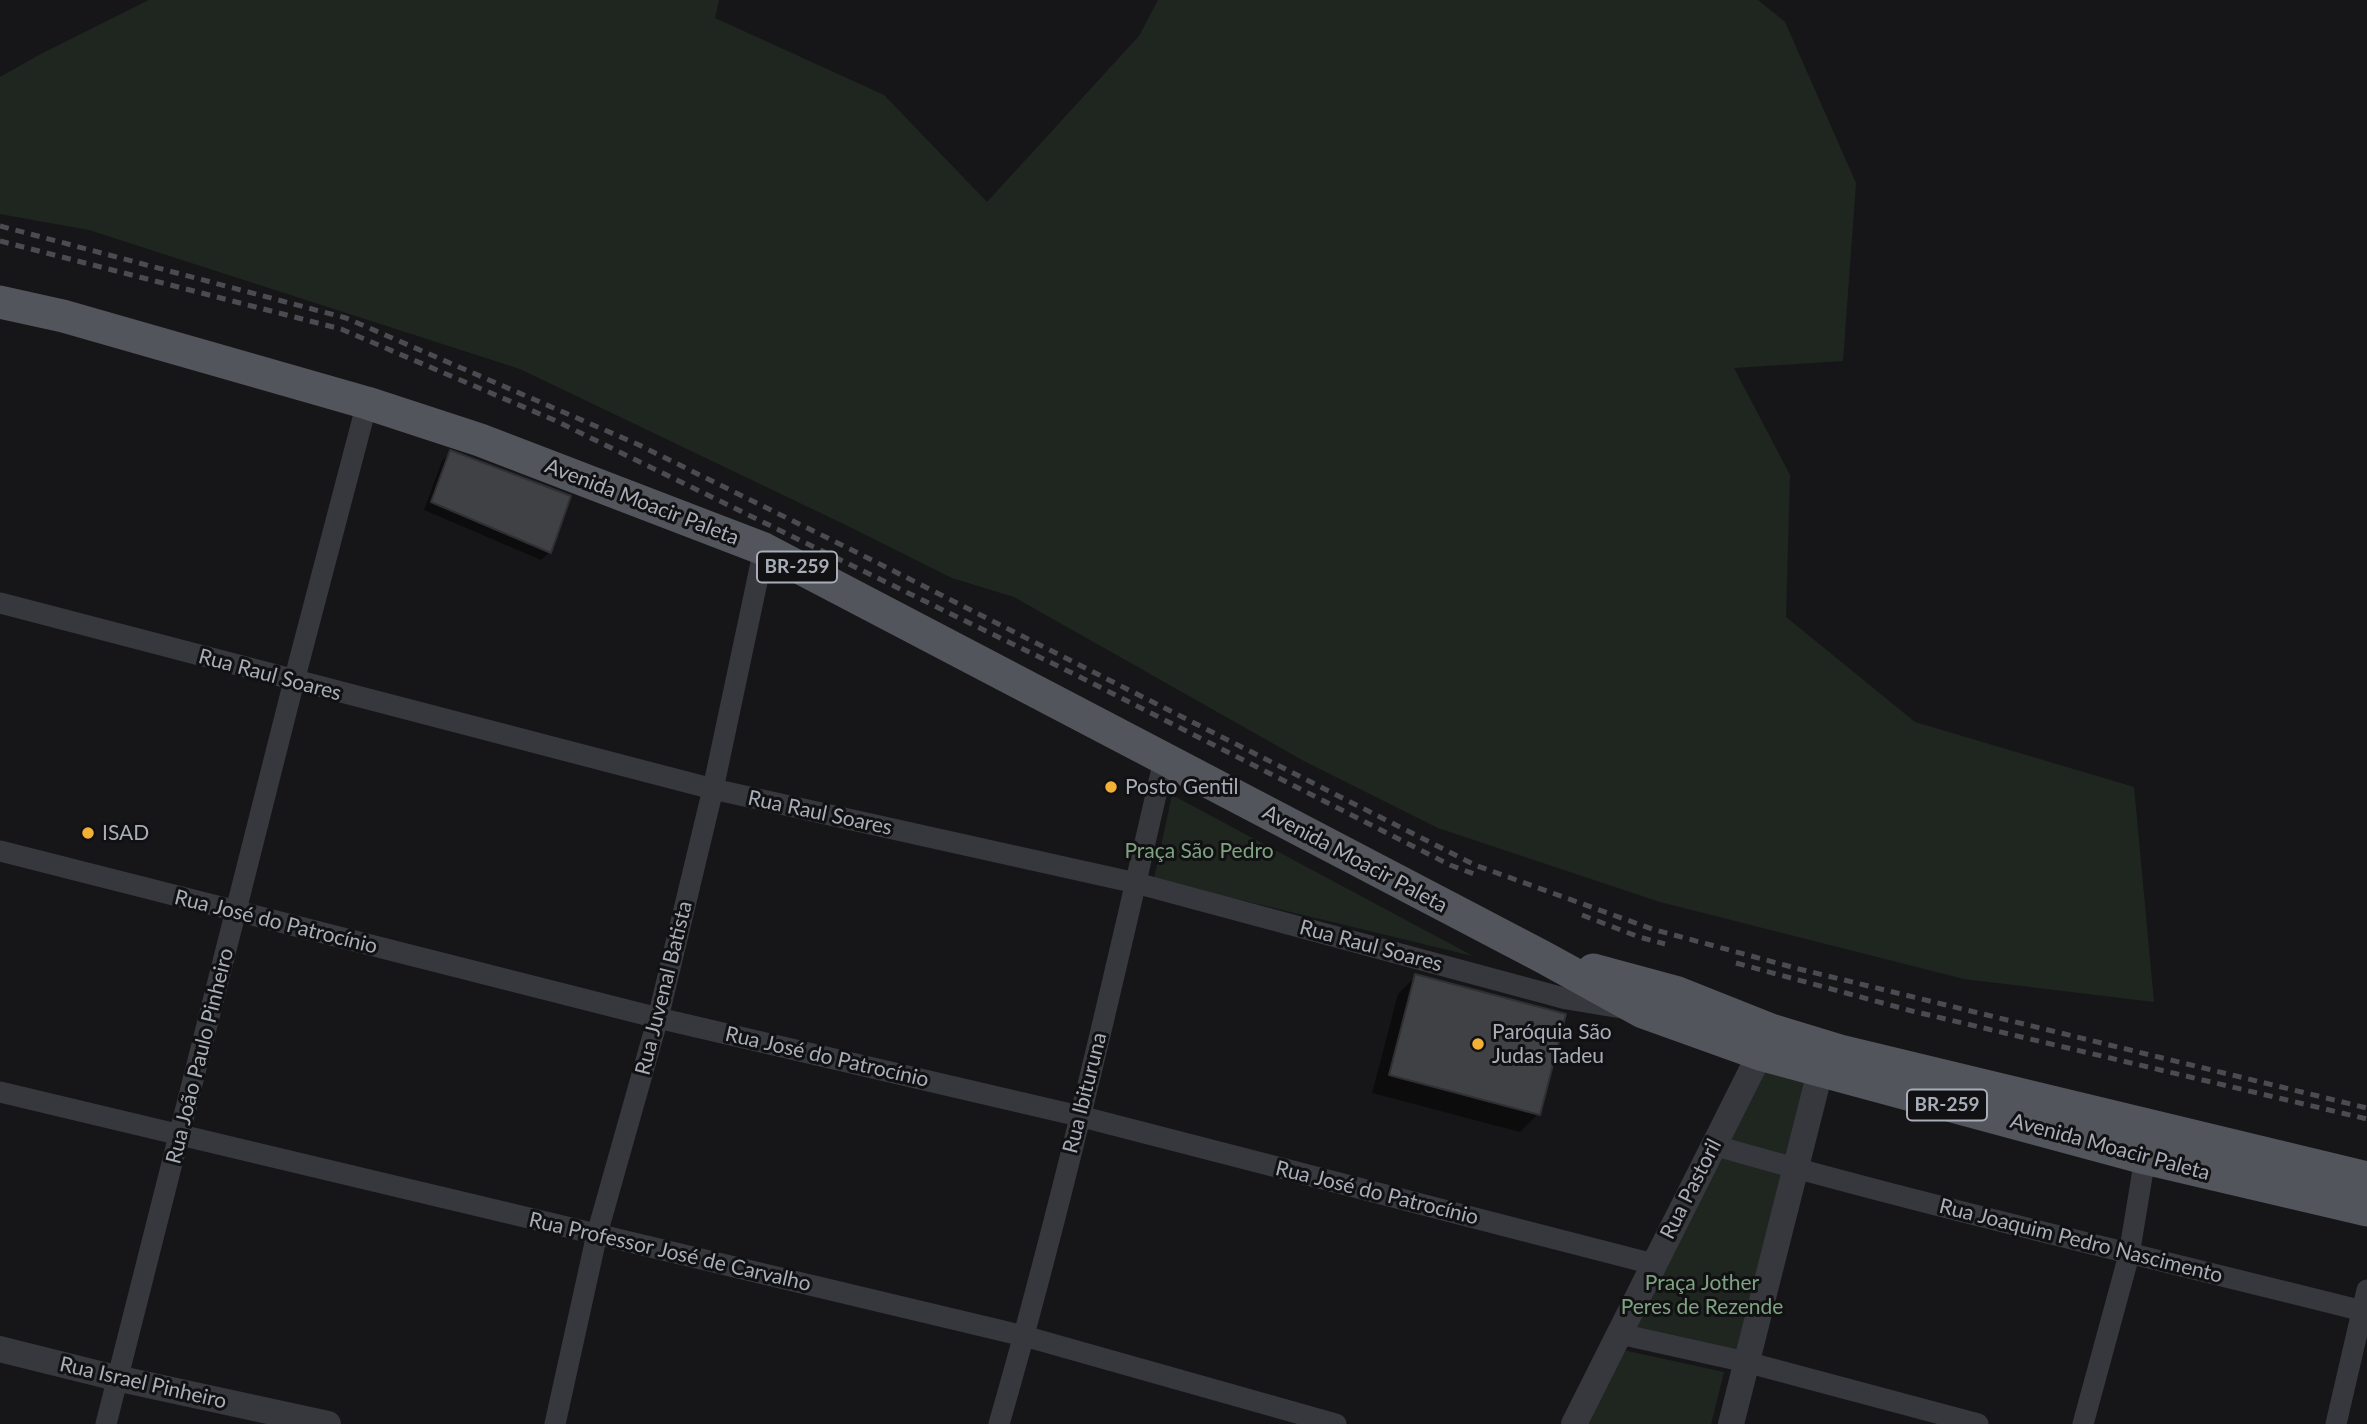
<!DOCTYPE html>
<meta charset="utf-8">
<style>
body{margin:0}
canvas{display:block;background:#161618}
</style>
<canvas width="2367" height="1424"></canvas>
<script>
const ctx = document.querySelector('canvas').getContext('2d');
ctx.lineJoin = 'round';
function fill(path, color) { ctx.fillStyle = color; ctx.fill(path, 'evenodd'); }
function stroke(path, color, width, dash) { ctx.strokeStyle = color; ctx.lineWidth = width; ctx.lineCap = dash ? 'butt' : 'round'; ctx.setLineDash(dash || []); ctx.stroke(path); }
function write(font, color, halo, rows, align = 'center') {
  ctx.font = font + ' Lato,sans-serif'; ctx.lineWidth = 6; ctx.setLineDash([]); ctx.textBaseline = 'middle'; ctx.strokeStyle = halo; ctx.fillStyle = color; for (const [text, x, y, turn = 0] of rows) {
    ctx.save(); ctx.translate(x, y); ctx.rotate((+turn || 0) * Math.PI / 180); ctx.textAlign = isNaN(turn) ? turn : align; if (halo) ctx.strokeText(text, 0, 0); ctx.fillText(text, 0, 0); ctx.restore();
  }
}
fill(new Path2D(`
 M149,0H719L715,18L884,95L987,202L1139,36L1158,0H1758L1785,22L1856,183L1843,361L1734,368L1790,475L1786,617L1915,722L2134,787L2154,1002L1964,979L1660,902L1438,828L1304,761L1014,597L952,578L852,528L520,369L89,230L0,214V77L39,55Z
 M1172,795L1473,956L1154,879Z
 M1760,1056L1816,1072L1793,1167L1716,1142Z
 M1714,1147L1792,1173L1737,1355L1628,1332Z
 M1623,1350L1724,1372L1711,1424H1585Z`), '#1e261f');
fill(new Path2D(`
 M451,452L550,552L541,560L424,510L442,461Z
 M1416,976L1538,1114L1520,1132L1372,1093L1398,994Z`), '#0007');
const building = new Path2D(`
 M450,450L571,496L551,553L431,502Z
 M1415,974L1566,1014L1540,1115L1389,1075Z`);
fill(building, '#404145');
stroke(building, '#303034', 2);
stroke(new Path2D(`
 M0,603L713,789L1136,883L1567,999L1621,1008
 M0,851L658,1018L1079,1116L1653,1264
 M0,1092L1024,1336L1336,1424
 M1713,1145C1929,1207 2149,1257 2367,1312
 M1620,1334L1746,1362L1978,1424
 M106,1424L294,681L367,403
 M555,1424L597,1234L658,1018L713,789L764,549
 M999,1424C1062,1205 1113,982 1164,760
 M2083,1424L2129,1255L2145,1158
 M2336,1424L2367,1290`), '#37383d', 21);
stroke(new Path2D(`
 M0,1349L116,1378L328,1424
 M1574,1424L1768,1038
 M1731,1424L1825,1052`), '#37383d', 26);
stroke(new Path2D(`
 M0,302L63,316L367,403L480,440L764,549L1543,957L1643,1012L1760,1054L2145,1158L2367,1210
 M1593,970L1678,993L1771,1030L1840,1051L2367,1178`), '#53555c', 33);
stroke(new Path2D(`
 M0,226L346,318L637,444L860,554L1475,865L1652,929L1799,969L2367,1108
 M0,241L341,329L554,420L1074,674L1450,865L1474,874
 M1582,915L1639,937L1665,944
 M1736,963L1912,1011L2367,1119`), '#4a4c52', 5, [9, 7]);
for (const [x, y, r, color] of [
 [1111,787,7,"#f2b134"],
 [88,833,7,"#f2b134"],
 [1478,1044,7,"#f2b134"]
]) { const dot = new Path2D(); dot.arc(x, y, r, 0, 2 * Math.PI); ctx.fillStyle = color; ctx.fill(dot); stroke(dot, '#111113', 2.5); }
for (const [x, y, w] of [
 [797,567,80],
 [1947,1105,80]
]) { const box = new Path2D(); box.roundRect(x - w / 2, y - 15.5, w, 31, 5); ctx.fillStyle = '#111113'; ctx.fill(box); stroke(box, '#a8adb8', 2); }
write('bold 19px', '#a8adb8', null, [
 ["BR-259",797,567],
 ["BR-259",1947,1105]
]);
write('21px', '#a8adb8', '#111113', [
 ["Avenida Moacir Paleta",642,502,21],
 ["Rua Raul Soares",270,675,15],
 ["Rua Raul Soares",820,813,12],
 ["Avenida Moacir Paleta",1355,859,28],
 ["Rua José do Patrocínio",276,922,14],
 ["Rua Raul Soares",1371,946,15],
 ["Rua Juvenal Batista",664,988,-76],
 ["Rua João Paulo Pinheiro",200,1056,-76],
 ["Rua José do Patrocínio",827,1057,13],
 ["Rua Ibituruna",1085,1093,-76],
 ["Avenida Moacir Paleta",2110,1147,15],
 ["Rua Pastoril",1691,1189,-63],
 ["Rua José do Patrocínio",1377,1193,14],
 ["Rua Joaquim Pedro Nascimento",2081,1241,14],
 ["Rua Professor José de Carvalho",670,1252,13],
 ["Rua Israel Pinheiro",143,1383,13]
]);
write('21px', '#a8adb8', '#111113', [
 ["Posto Gentil",1125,787],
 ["ISAD",102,833],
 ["Paróquia São",1492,1032],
 ["Judas Tadeu",1492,1056]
], 'left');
write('21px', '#7fa381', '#111113', [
 ["Praça São Pedro",1199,851],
 ["Praça Jother",1702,1283],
 ["Peres de Rezende",1702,1307]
]);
</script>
